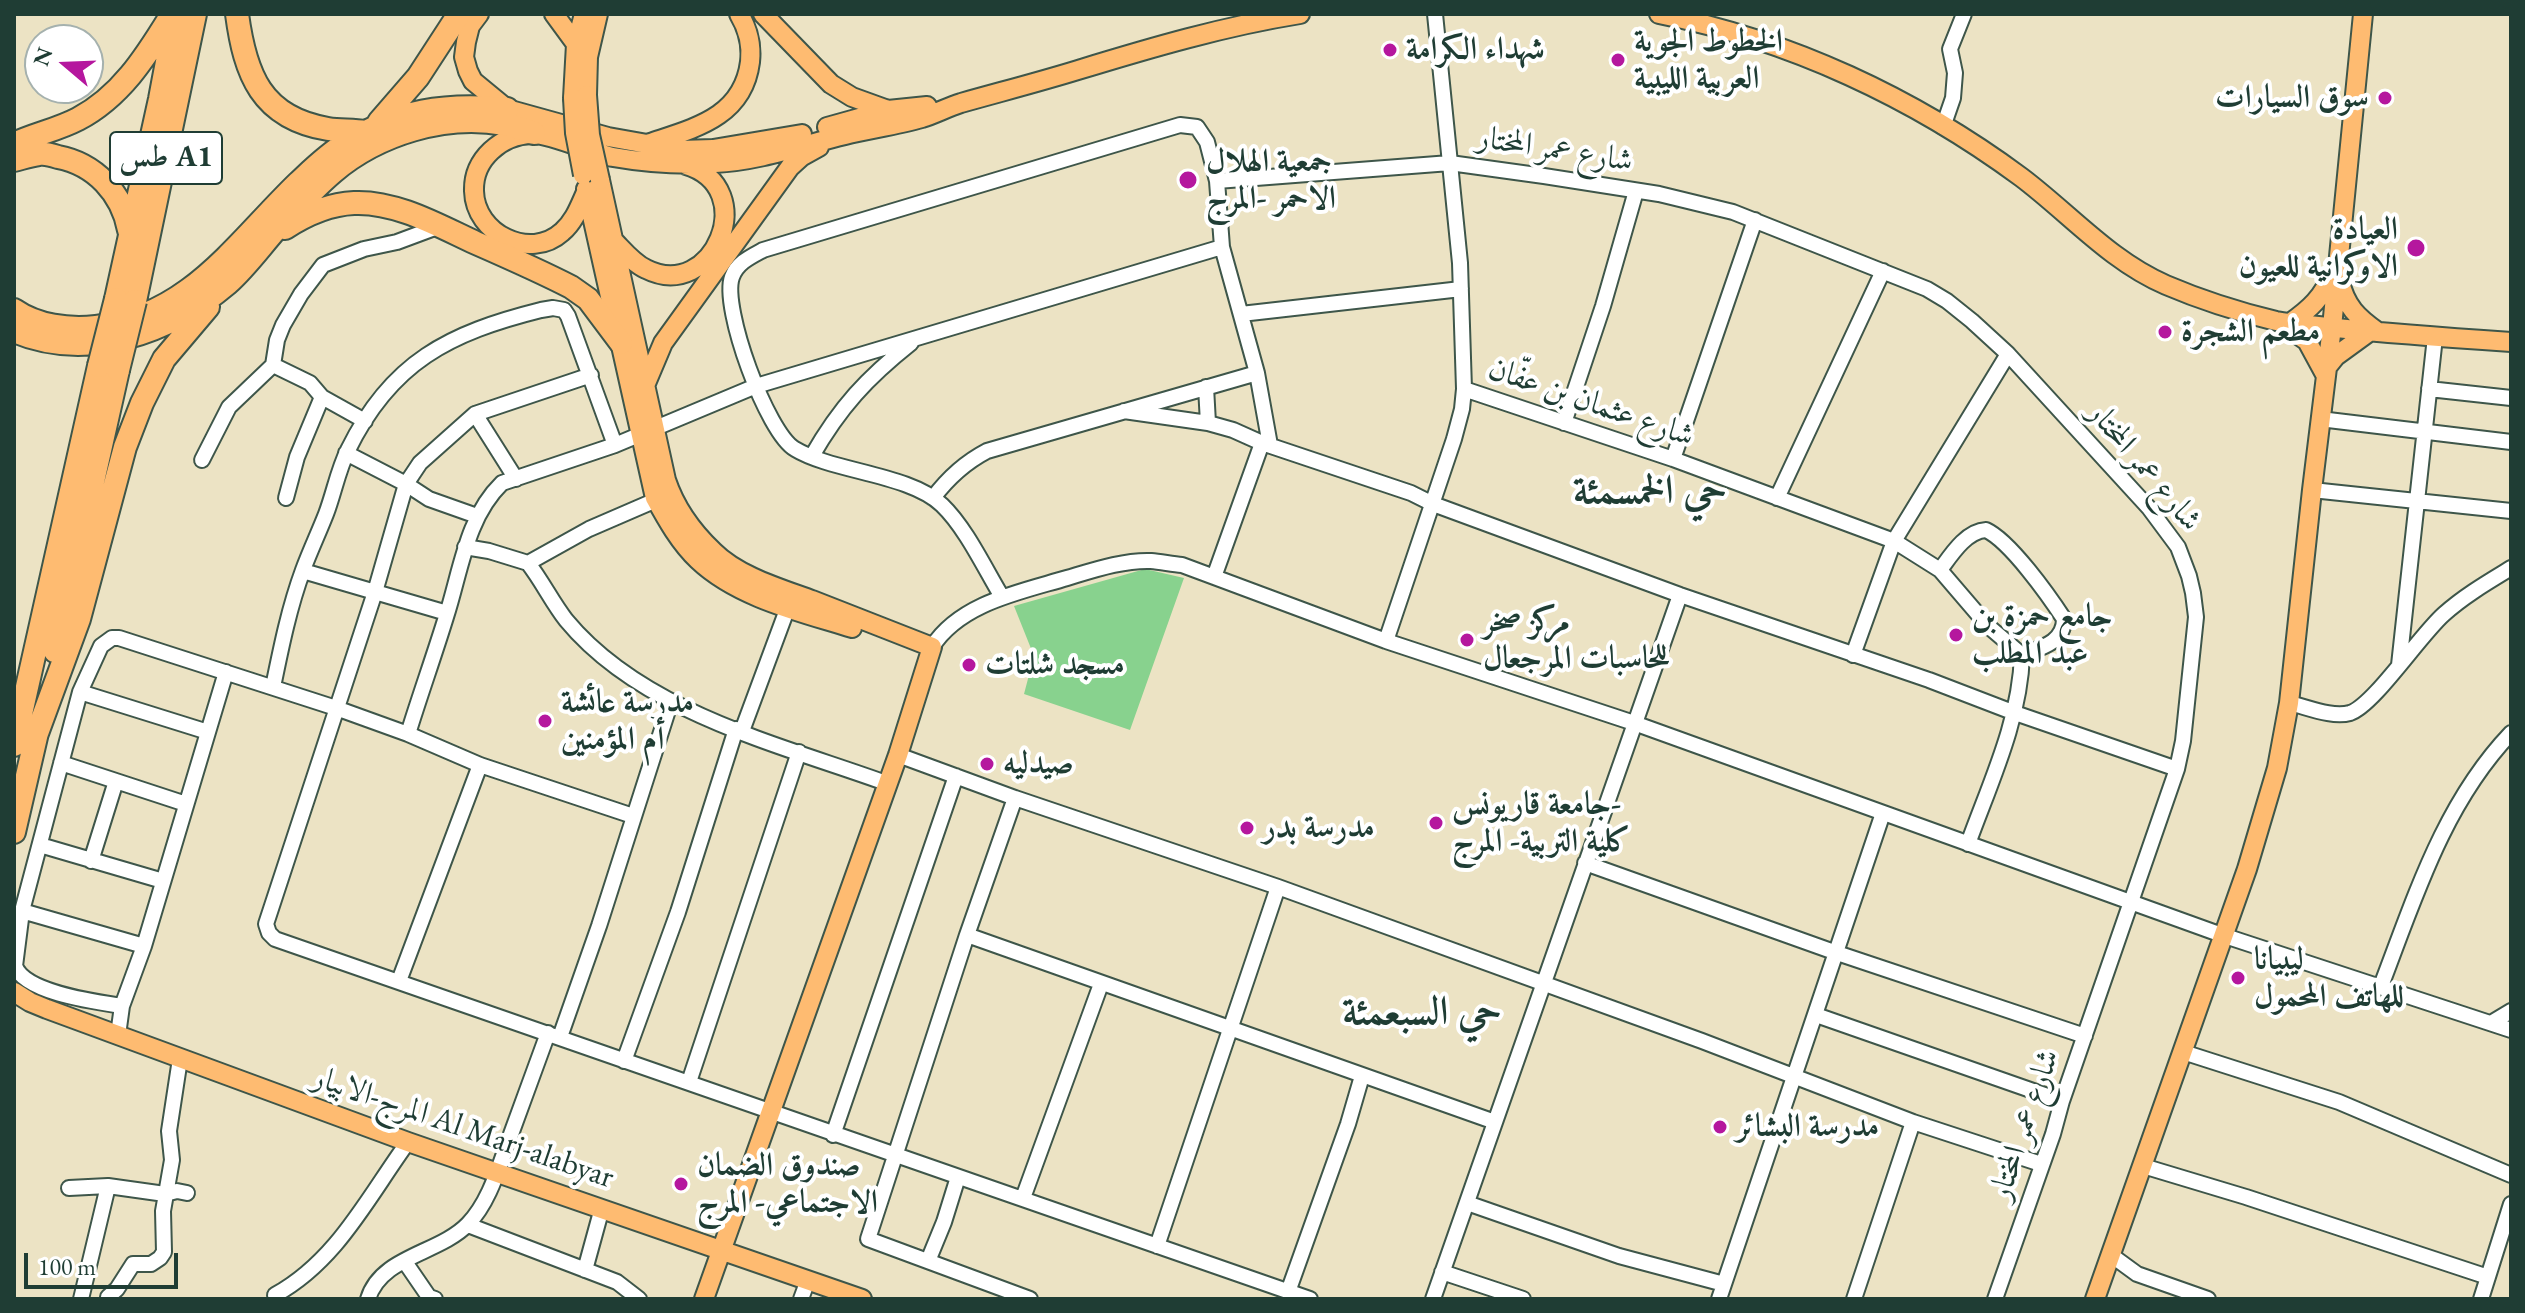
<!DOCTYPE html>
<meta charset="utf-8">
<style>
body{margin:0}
#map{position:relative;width:2525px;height:1313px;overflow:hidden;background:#ece3c4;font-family:"EB Garamond",serif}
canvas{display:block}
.frame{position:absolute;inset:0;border:16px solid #1f3d34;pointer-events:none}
.north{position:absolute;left:24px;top:24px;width:80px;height:80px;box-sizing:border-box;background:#fff;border:2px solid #a5b1ae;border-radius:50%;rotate:289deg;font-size:22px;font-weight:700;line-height:32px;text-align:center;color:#1f3d34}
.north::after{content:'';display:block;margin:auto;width:28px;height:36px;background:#b5179e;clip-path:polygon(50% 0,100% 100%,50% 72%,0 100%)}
.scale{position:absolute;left:24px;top:1253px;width:154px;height:36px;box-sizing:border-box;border:4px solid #1f3d34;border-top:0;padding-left:10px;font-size:24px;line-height:28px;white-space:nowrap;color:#1f3d34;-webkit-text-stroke:6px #fff;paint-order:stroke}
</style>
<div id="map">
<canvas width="2525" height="1313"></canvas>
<div class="frame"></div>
<div class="north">N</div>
<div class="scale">100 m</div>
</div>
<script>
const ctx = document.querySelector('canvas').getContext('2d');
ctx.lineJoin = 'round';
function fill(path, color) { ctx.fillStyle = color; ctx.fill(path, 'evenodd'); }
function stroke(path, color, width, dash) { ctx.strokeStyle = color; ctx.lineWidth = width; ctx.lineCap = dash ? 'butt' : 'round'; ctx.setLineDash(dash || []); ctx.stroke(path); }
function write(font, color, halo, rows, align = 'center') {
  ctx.font = font + ' "EB Garamond",Amiri,serif'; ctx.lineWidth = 8; ctx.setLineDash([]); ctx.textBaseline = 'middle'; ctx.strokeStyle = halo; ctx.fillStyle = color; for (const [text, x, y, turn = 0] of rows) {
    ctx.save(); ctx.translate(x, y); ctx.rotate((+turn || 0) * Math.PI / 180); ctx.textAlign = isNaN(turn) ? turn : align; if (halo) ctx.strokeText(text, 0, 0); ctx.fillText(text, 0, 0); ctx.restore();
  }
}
fill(new Path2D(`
 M1145,569L1184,578L1130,730L1024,694L1034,656L1014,606Z`), '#88d28e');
const minor = new Path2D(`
 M1943,127L1953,98L1955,73L1950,49L1964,14
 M1217,181L1450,163L1544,176L1659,194L1733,212L1927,289L1947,301L1972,321L2008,354L2149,508L2178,547L2189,576L2193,593L2196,617L2183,741L2177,769L2062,1101L2053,1134L1995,1299
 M1241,314L1461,289
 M273,365L310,383L322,397L365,421
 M591,375L475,414L420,463L406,484L375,592L266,924L269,933L275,939L1310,1299
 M1206,387L1208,423
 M1464,389L1673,459L1894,541L1940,570L1988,626L2022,655C2020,721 1990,783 1968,844
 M2429,389L2511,398
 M1124,411L1208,423L1233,430L1262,443L1411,493L1433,504L1680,595L1929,680L2015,713L2177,769
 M475,414L516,479
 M2320,419L2511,442
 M1564,423L1603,306L1636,191
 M346,453L406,484L429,499L477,516
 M812,456C840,407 867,378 911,343
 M1673,459L1755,220
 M202,460L229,407L273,365L277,340L283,325L301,294L323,265L364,249L397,242L440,226
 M2312,490L2511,511
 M286,498L297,457L322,397
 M933,498C948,478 964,463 987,451L1257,373
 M1777,498L1883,271
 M465,547L489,551L528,563L589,529L663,497
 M528,563C542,581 552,602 566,620C642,712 778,744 886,783
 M1940,570C1951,555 1966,531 1986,530C2010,541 2049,596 2064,619C2064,643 2040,648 2022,655
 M303,571L447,613
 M1214,577L1262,443
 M1002,597C985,569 966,528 942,505C910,474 833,472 795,449C767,433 721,307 732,277C737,263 750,257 763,250L1180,125L1197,127L1207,142L1217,181L1222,247L1257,373L1270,445
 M1386,641L1454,439L1462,409L1464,389L1460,263L1435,14
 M932,647C960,603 1020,592 1067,578C1094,570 1123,560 1151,561C1161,562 1172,564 1182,565L1386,641L1634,723L2222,935L2511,1030
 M1853,655L1894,541L2008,354
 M2399,665L2435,337
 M273,687C281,648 289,608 303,570C310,551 319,532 326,514C334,493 338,470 348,450C391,362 449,333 541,310L553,308L564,310L568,316L615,445
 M80,692L208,732
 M2289,703C2307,707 2332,718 2350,713C2374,705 2420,635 2444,614C2464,596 2488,582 2511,568
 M742,731L788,607
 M408,734C420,695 434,656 446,617C461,571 466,518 502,483L615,445L756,386L1222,247
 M898,755L1015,798
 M61,763L186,804
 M40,845L163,881
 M91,861L116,781
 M1585,863L1837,953L2085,1036
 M22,911L144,946
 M967,935L1495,1122
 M399,981L480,765
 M2381,986C2415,897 2444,803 2511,733
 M122,1006C96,1002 25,993 15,966L22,911L80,692L101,646L112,638H119L336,708L408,734L480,765L633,816
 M1816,1015L2062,1101
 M2491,1023L2511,1011
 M118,1035L122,1006L144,946L226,672
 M560,1037L599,926L671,701
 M2183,1052L2339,1102L2511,1175
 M624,1061L678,912L736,729
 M689,1082L799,752
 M833,1135L956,776
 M2143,1166L2246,1197L2488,1277
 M69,1188L108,1186L165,1194L177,1191L187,1193
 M1023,1198L1101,984
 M1467,1203L1619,1256L1724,1284
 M468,1225L617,1282L639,1299
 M1157,1246L1278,887
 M2111,1255L2137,1274L2208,1299
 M928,1261L944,1222L958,1177
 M405,1262L429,1297L435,1299
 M585,1270L602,1208
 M1442,1272L1523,1299
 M1288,1292L1348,1124L1362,1076
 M275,1295C337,1261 368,1197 408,1142
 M108,1297L117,1289L133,1264H151L160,1258L164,1252L163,1211L172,1160L169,1131L180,1059
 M81,1299L108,1186
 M368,1299C381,1256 439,1254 468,1224C490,1201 499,1166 510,1137C523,1102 535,1068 548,1033
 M801,1299L808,1280
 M1030,1299L868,1239L967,935L1015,798L1278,887L1702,1041L1913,1122L2041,1164
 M1433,1299L1680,595
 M1719,1299L1883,813
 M1854,1299L1913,1122
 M2481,1299L2511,1204`);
const major = new Path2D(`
 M479,14L470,26L466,42L464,57L468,71L473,81L507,109L608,137L681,150L713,149L802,134
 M554,14L576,44
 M763,14L831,84L852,97L888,110
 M1659,14C1790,40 1914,98 2021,177C2069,213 2110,261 2166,285C2201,300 2239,312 2276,321C2295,325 2316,325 2336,328C2394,334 2452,338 2511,342
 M587,95L588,57L598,14
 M573,98L576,44L584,14
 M827,127L888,110L927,106
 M650,143C695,128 743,117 750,62C752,45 748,29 739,14
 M600,180L666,480C675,507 693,532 713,551C738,576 779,588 812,600C852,616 892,631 932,647L898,755L704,1299
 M586,189L655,498C667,520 680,543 698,560C738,598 801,612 852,628
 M587,190C580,205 575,221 562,232C530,261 475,234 474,191C473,159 501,135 532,134C550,133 592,153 613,157C647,163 681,165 715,163C759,161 803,145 845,135C870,129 897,125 922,118C935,114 948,107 961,103C1000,92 1039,82 1078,70C1150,48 1225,26 1300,14
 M613,240C623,250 633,263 646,269C713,303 762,188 686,165
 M2340,281C2345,306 2358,318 2378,332
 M2290,323C2310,309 2323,297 2332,274
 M2284,325L2307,341L2326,376
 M2328,366L2336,356L2369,332
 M644,388L663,343L790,167L801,157L819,147
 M14,992L30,1002L47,1009L408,1142L862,1299
 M2095,1299L2247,869L2277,768L2289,703L2312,490L2332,327L2363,14`);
const highway = new Path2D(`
 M237,14C245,74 261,118 328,129C340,131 353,130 365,132
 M379,122L418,77L459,14
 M14,144C35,134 57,130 78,119C120,97 145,58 169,19
 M14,160C22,158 31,155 39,154C45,153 52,155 58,157C95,164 122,193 129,230
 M285,228C305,215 330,204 354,203C396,201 439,226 476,243C508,257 540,271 571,287L588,299L621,343
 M116,299L160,99L176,14
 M135,301L195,14
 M14,310C37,326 68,330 96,327C189,317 236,243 298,183C313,169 328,154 345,144C399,110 444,103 507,109
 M14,331C88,362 169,333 228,283C246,267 261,246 277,228C295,209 313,189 333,172C378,134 445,113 504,124C514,126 524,130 534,133
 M55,651L118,370
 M36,736L79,619L125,447L142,403L164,359L208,307
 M14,745L99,366
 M14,832L39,724`);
stroke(minor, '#3e564a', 18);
stroke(major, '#3e564a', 22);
stroke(highway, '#3e564a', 26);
stroke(minor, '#fff', 14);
stroke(major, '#febb71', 18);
stroke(highway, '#febb71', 22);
const majorBridge = new Path2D(`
 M587,95L590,135L600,180
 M573,98L575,133L583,175`);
const highwayBridge = new Path2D(`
 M99,366L116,299
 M118,370L135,301`);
stroke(majorBridge, '#3e564a', 22, []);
stroke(highwayBridge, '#3e564a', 26, []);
stroke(majorBridge, '#febb71', 18);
stroke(highwayBridge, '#febb71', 22);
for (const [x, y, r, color] of [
 [1390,50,8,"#b5179e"],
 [1618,60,8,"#b5179e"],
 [2385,98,8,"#b5179e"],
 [1188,180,10,"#b5179e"],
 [2416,248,10,"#b5179e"],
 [2165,332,8,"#b5179e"],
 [1956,635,8,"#b5179e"],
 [1467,640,8,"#b5179e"],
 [969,665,8,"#b5179e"],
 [545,721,8,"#b5179e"],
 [987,764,8,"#b5179e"],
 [1436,823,8,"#b5179e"],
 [1247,828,8,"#b5179e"],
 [2238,978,8,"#b5179e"],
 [1720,1127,8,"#b5179e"],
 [681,1184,8,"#b5179e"]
]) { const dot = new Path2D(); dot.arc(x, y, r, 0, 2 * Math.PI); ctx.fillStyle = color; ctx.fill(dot); stroke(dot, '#fff', 3); }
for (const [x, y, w] of [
 [166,158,112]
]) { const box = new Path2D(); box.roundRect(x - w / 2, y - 26, w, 52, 6); ctx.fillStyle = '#fff'; ctx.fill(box); stroke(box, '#1f3d34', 2); }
write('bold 30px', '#1f3d34', null, [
 ["طس A1",166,158]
]);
write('bold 32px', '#1f3d34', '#fff', [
 ["الخطوط الجوية",1634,42],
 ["العربية الليبية",1634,79],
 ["شهداء الكرامة",1406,50],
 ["سوق السيارات",2369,98,"right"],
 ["جمعية الهلال",1206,162],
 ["الاحمر -المرج",1206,199],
 ["العيادة",2398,230,"right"],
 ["الاوكرانية للعيون",2398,267,"right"],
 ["مطعم الشجرة",2181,332],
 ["جامع حمزة بن",1972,617],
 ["عبد المطلب",1972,654],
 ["مركز صخر",1483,622],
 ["للحاسبات المرجعال",1483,659],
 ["مسجد شلتات",985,665],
 ["مدرسة عائشة",561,703],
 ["أم المؤمنين",561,740],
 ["صيدليه",1003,764],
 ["جامعة قاريونس-",1452,805],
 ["كلية التربية- المرج",1452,842],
 ["مدرسة بدر",1263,828],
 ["ليبيانا",2254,960],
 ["للهاتف المحمول",2254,997],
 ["مدرسة البشائر",1736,1127],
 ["صندوق الضمان",697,1166],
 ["الاجتماعي- المرج",697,1203]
], 'left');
write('32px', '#1f3d34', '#fff', [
 ["شارع عمر المختار",1555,150,9],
 ["شارع عثمان بن عفّان",1591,403,19],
 ["شارع عمر المختار",2144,467,50],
 ["شارع عمر المختار",2025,1125,-71],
 ["المرج-الابيار Al Marj-alabyar",463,1128,19]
]);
write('bold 40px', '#1f3d34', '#fff', [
 ["حي الخمسمئة",1650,492],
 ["حي السبعمئة",1422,1013]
]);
</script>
